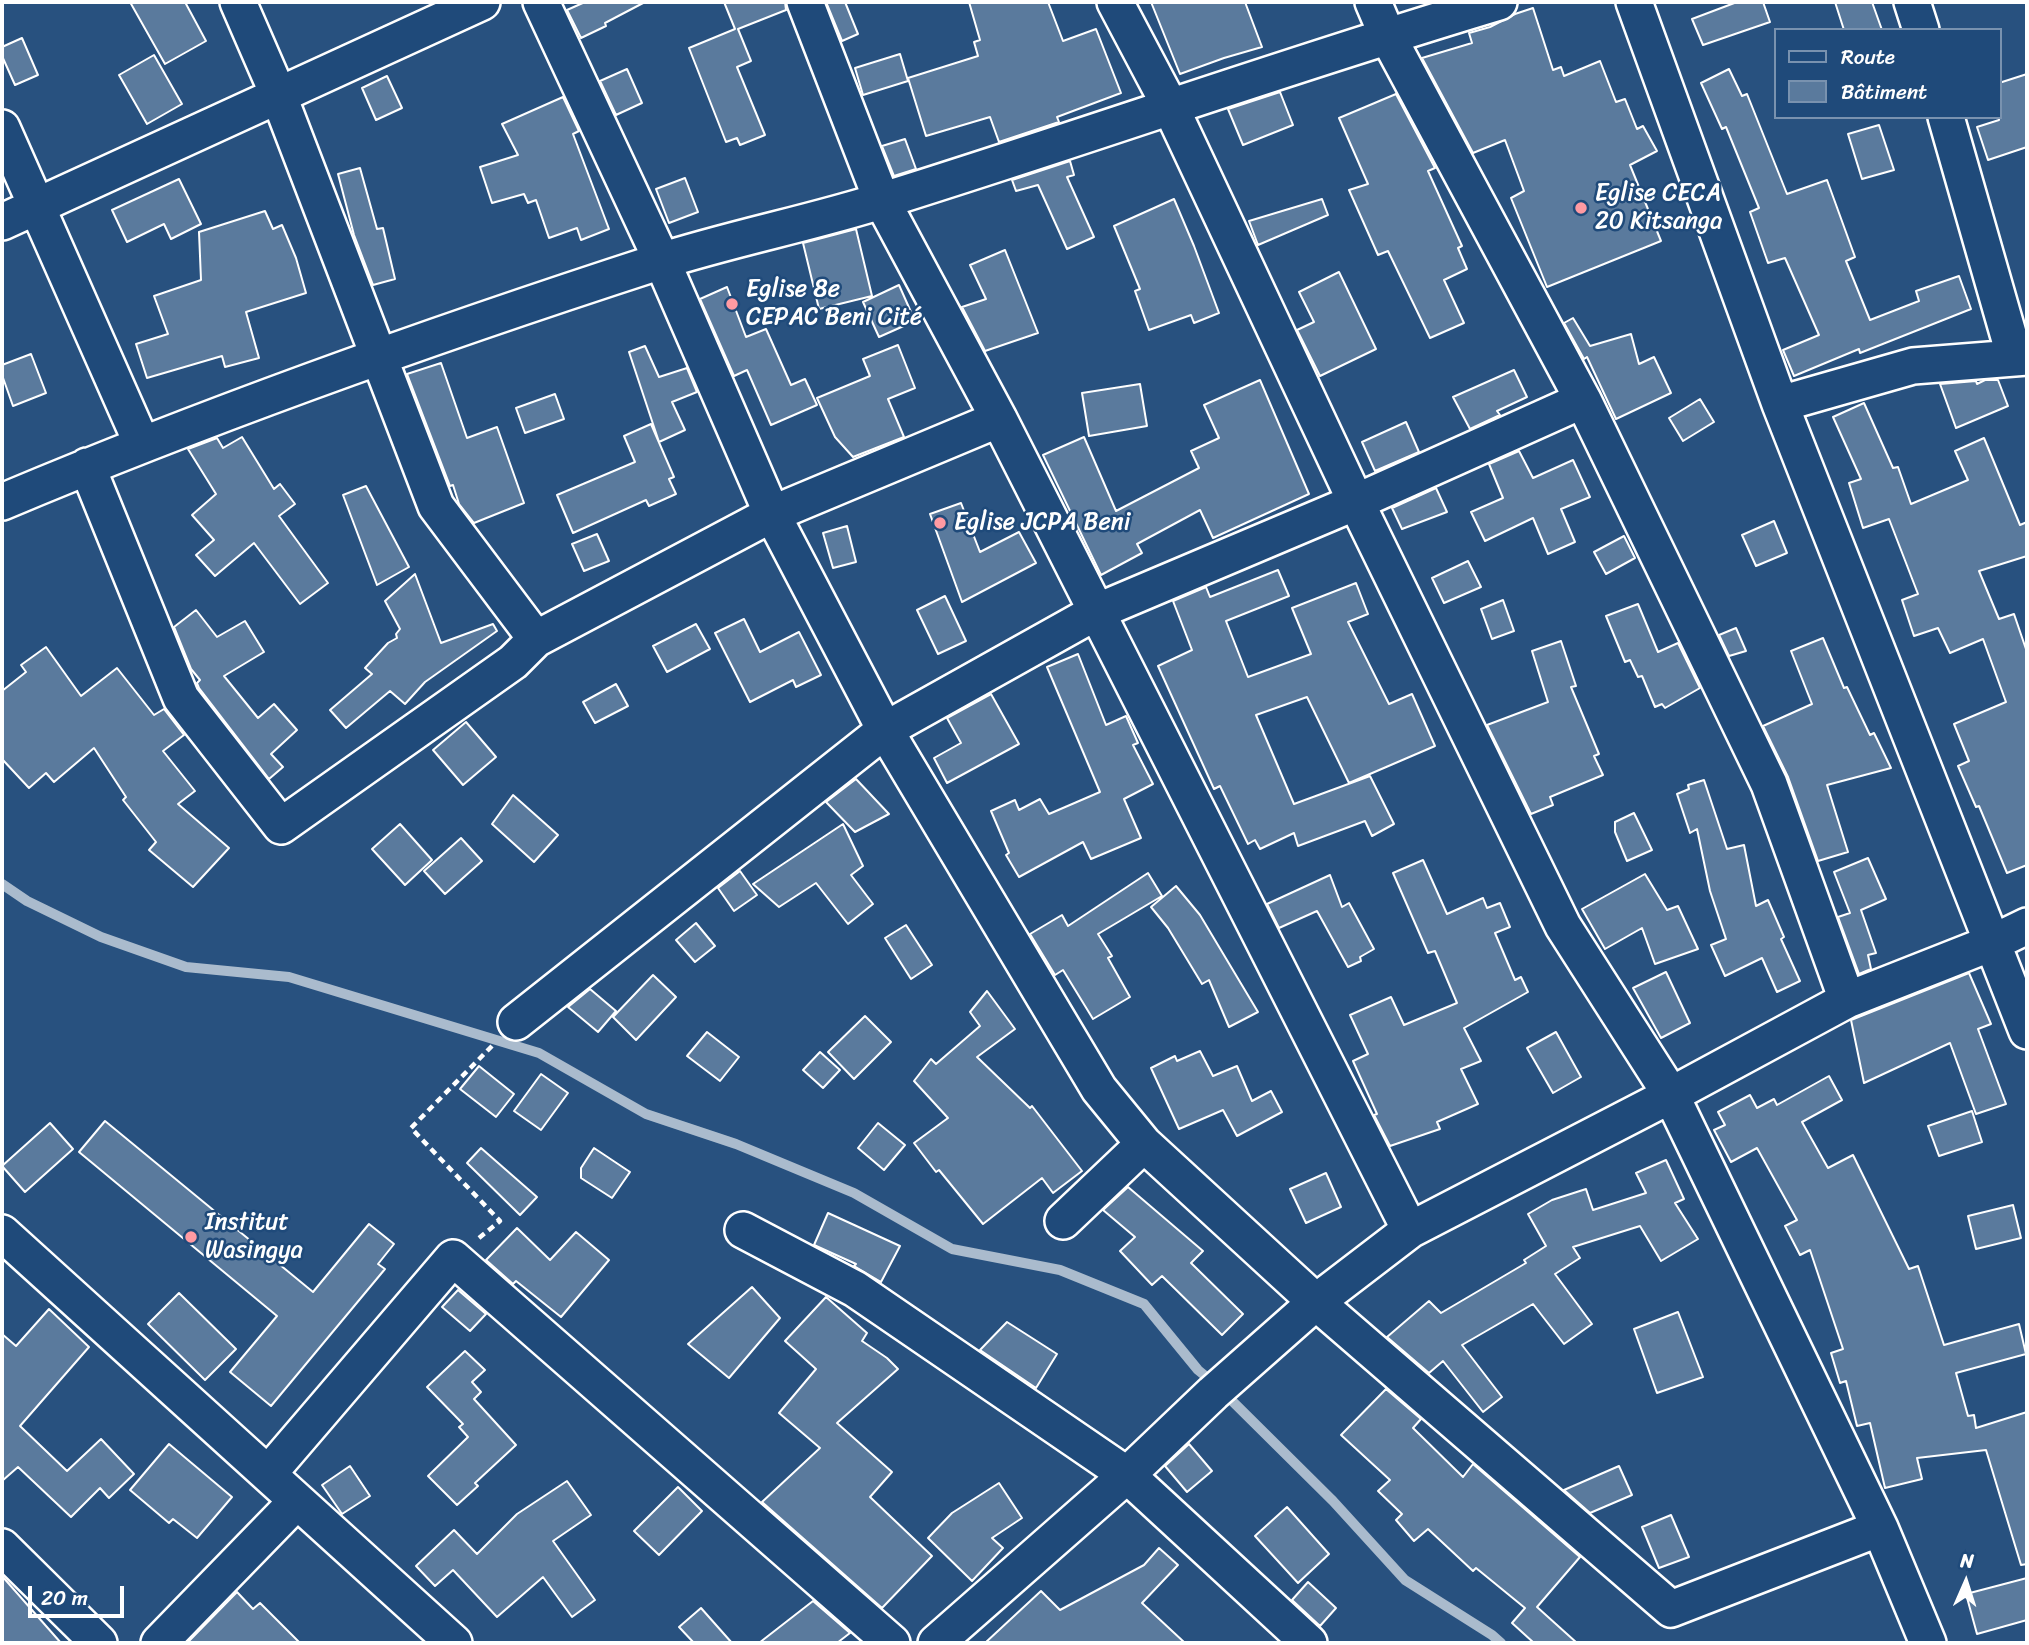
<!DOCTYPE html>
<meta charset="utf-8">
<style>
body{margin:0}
#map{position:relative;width:2029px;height:1645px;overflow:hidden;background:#28517f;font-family:Sriracha,sans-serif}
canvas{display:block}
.frame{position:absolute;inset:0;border:4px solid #fff;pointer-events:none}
.legend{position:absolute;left:1774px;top:28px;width:228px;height:91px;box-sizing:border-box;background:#1f4a7a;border:2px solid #7992af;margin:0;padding:9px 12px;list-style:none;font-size:21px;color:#fff}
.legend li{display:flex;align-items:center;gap:14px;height:35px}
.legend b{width:35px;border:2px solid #7992af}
.north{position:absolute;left:1931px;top:1547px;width:70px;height:70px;-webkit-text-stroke:5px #1f4a7a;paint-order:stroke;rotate:3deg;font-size:19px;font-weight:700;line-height:28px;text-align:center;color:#fff}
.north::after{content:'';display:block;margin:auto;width:24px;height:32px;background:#fff;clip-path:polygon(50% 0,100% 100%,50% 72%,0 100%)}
.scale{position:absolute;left:28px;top:1586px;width:96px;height:32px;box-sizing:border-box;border:4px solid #fff;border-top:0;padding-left:9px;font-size:21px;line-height:24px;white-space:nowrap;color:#fff;-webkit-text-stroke:5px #1f4a7a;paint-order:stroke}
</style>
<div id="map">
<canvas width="2029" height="1645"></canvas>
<div class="frame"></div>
<ul class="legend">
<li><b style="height:9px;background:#1f4a7a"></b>Route</li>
<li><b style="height:19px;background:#5a7a9d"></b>Bâtiment</li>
</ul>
<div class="north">N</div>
<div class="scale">20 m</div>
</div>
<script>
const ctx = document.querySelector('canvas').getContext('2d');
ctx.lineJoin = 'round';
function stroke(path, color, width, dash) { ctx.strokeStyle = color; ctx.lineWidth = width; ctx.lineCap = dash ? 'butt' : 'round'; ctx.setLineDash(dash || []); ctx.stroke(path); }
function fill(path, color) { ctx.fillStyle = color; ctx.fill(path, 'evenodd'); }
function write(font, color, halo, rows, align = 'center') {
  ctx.font = font + ' Sriracha,sans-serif'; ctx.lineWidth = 5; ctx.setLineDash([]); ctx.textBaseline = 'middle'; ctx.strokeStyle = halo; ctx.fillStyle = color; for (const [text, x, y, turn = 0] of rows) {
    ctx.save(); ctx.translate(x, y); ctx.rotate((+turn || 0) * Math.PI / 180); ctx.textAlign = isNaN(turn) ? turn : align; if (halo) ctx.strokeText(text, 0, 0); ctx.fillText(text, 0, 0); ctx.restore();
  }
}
stroke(new Path2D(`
 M2,884L27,901L101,937L186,967L289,977L539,1053L646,1114L736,1144L854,1193L952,1249L1060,1270L1144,1304L1198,1370L1215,1384L1333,1501L1405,1580L1492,1635L1501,1643`), '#aabbcd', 10);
const building = new Path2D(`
 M130,2H185L206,41L165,64Z
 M585,2H645L605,23L606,26L581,38L567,10Z
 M724,2H785L786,10L738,29L751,61L737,67L765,135L740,145L737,138L726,142L689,48L735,29Z
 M826,2H845L858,34L842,41Z
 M969,2H1048L1063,41L1096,29L1121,93L1057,117L1059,122L999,142L990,117L926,136L908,78L978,56L974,42L980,40Z
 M1151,2H1245L1262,47L1224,58L1180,74Z
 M1737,2H1763L1770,22L1703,45L1692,19Z
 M1835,2H1872L1882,30H1844Z
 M1533,8L1553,70L1561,67L1564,76L1600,61L1616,102L1625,99L1637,129L1643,126L1657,151L1630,165L1661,241L1547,287L1511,198L1524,191L1505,140L1473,153L1422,58L1472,43L1469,33L1490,27L1515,14Z
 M22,38L38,75L15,85L2,56V47Z
 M900,54L908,81L863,95L855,68Z
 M154,55L182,104L147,124L119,75Z
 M627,69L642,103L616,115L600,81Z
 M1729,69L1742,96L1747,94L1787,194L1827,180L1855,257L1846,261L1870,320L1919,301L1916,291L1959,276L1971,309L1860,353L1859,349L1794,376L1783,350L1819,335L1785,258L1768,263L1750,212L1759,208L1726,127L1722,129L1701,83Z
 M2027,74V147L1988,160L1977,127L1999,120V83Z
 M387,76L402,108L376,120L362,88Z
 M1280,92L1293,125L1243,145L1228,109Z
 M1396,94L1435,168L1428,171L1462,246L1458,248L1467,269L1444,280L1464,323L1430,338L1388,251L1378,255L1349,190L1368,184L1339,118Z
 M563,97L579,131L573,134L609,229L581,240L577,228L549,238L536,200L528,203L524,194L492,203L480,167L518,155L502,124Z
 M1879,125L1894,170L1862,179L1848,134Z
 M905,139L916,169L894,176L882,146Z
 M1070,161L1074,175L1067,177L1094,237L1067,249L1038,185L1016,191L1012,180Z
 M360,168L377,229L383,228L395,279L373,285L354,235L338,174Z
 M685,178L698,212L669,223L656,189Z
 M179,179L201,224L171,239L164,224L127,242L112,210Z
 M1174,199L1194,246L1219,313L1194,323L1191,315L1149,330L1135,291L1140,289L1114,226Z
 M1322,199L1328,215L1258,245L1249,221Z
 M265,211L273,229L282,225L296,258L306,293L246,312L259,358L225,367L222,356L147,378L136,344L168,334L154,296L201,280L199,232Z
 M856,229L872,296L819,309L803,243Z
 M1005,250L1038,333L985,351L962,307L986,299L970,265Z
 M1339,272L1376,349L1320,376L1297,330L1314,322L1299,292Z
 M899,285L915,321L879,337L863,302Z
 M727,287L746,337L766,329L791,385L805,379L817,405L771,425L747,370L734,376L700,299Z
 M1573,318L1590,346L1631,334L1639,364L1654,357L1671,393L1616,419L1587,357L1584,359L1564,323Z
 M898,345L915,388L888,399L904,437L853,457L835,437L817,398L870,376L863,359Z
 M645,346L659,377L687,368L697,392L672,402L685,430L659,442L629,352Z
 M31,354L46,393L13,406L2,375V365Z
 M441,363L467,438L497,427L524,503L474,523L459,504L453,485L450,486L407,374Z
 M1514,370L1527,397L1497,411L1500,415L1470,429L1453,397Z
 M1260,380L1309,494L1213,538L1200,510L1137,544L1142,553L1101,575L1043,455L1084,437L1116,511L1199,468L1191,451L1219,438L1204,405Z
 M1985,380H1998L2008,406L1956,428L1940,384L1976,381L1977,384Z
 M1140,384L1147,426L1089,436L1082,393Z
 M555,394L564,419L525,433L516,408Z
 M1700,399L1714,422L1683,441L1669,418Z
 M1864,403L1893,468L1898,467L1911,504L1968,480L1955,451L1984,438L2020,525L2027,522V556L1979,571L1999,619L2014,614L2027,652V865L2007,873L1979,806L1976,807L1958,766L1969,761L1954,724L2006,702L1983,639L1950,653L1938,628L1914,636L1902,600L1918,594L1889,519L1863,528L1849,483L1861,479L1833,417Z
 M1406,422L1419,452L1375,471L1362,442Z
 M651,424L674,477L669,479L676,494L649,506L646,500L573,533L557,495L635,462L624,436Z
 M242,437L274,489L280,484L295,504L279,516L328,583L300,604L254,543L215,576L196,555L214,540L192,515L216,494L188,449L217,438L223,448Z
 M1519,451L1533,478L1573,460L1590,497L1561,509L1575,542L1548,554L1533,518L1485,541L1471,512L1503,498L1489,464Z
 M366,486L409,567L377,585L343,495Z
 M1436,488L1447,512L1402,529L1392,508Z
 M961,503L980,552L1019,532L1036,563L962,602L930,514Z
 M1774,521L1787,553L1756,566L1742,535Z
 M847,526L856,562L833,568L823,533Z
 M597,534L609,561L584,571L572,544Z
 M1624,536L1635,558L1606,574L1594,552Z
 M1468,561L1481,587L1444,603L1432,578Z
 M1278,570L1289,596L1226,621L1248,677L1311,654L1292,608L1356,583L1368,614L1348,622L1389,704L1412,694L1435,746L1349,783L1307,697L1256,715L1294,804L1370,776L1394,824L1372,836L1365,821L1298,846L1294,833L1260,849L1255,840L1248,844L1220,786L1214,789L1158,666L1192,650L1173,601L1206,587L1210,597Z
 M415,574L441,643L493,624L497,631L425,682L405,704L390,691L346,728L330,710L372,674L365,668L388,643L397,638L396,634L400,629L385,601Z
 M945,596L966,641L938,654L917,610Z
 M1503,600L1514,631L1492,639L1481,609Z
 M1638,604L1658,652L1678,643L1700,688L1665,708L1662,704L1655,707L1642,676L1638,677L1630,660L1625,662L1606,616Z
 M196,610L217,637L245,621L264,652L224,676L258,718L274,704L297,730L271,754L283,767L269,779L199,688L197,683L200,680L191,669L174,627Z
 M744,619L760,652L799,632L821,675L796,687L793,680L750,702L715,633Z
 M696,624L710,649L667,672L653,646Z
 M1736,628L1746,651L1729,656L1719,635Z
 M1823,638L1844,688L1847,687L1870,735L1874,733L1891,768L1827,785L1848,852L1818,861L1788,777L1763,726L1812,704L1791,651Z
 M1561,641L1576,686L1571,687L1599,754L1594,756L1603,775L1550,797L1553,805L1531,814L1487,725L1548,702L1532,651Z
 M46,647L81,696L117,668L154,715L164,709L184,735L163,751L195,791L178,804L229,848L193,887L149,850L156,842L123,800L126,797L94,748L54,782L46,773L29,788L2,759V691L26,672L21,665Z
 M1078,654L1106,725L1126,716L1138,743L1133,745L1153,784L1124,799L1141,838L1091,859L1083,842L1019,877L1006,855L1009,853L991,811L1015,800L1019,810L1040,799L1049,814L1100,792L1047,667Z
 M616,684L628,706L595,723L583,702Z
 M991,694L1019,744L947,783L934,758L961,743L947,718Z
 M466,722L496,757L463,785L433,750Z
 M856,779L889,814L855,832L826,802Z
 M1704,780L1727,849L1744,845L1756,906L1768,900L1784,937L1781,939L1800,981L1777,992L1762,958L1725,976L1711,945L1726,939L1710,891L1697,829L1690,833L1677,794L1689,789L1688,785Z
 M513,795L558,835L534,862L492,824Z
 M1634,813L1652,850L1627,861L1615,832V822Z
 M400,824L432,860L405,885L372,849Z
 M843,824L863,866L851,875L873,904L848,924L816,883L779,907L753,884Z
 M461,838L482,861L445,894L424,871Z
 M1868,858L1886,899L1861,910L1876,953L1868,955L1871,969L1859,974L1838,917L1850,913L1834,872Z
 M1423,860L1447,914L1483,898L1487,908L1500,903L1510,927L1495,933L1515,980L1521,977L1528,992L1464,1028L1481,1061L1461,1069L1478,1104L1437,1122L1440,1129L1390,1146L1374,1115L1377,1114L1353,1061L1368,1054L1350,1015L1391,997L1404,1025L1457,1003L1435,951L1428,953L1393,873Z
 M740,871L757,895L734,911L718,888Z
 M1148,873L1162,896L1098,934L1112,956L1108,958L1130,997L1093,1019L1063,970L1055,975L1030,934L1062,915L1068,926Z
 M1645,874L1667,910L1678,906L1698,949L1655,964L1642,928L1605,949L1582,909Z
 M1330,875L1342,907L1349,903L1374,949L1360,957L1361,961L1348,967L1317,911L1279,928L1267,904Z
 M1176,886L1200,915L1258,1012L1229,1027L1209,980L1202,984L1168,928L1151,907Z
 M696,923L715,946L695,962L676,940Z
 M906,925L932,965L911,979L885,938Z
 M1666,972L1690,1023L1661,1038L1633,988Z
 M1969,973L1991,1024L1978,1029L2006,1104L1976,1114L1950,1043L1864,1083L1851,1020Z
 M653,975L676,997L636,1040L613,1017Z
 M590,989L616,1011L598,1032L568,1007Z
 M987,991L1015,1029L977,1057L1030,1108L1032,1106L1082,1171L1053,1193L1042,1178L983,1224L939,1170L936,1172L914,1143L948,1118L914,1081L931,1059L936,1064L980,1026L970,1012Z
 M865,1016L891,1042L854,1079L828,1052Z
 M707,1032L739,1057L720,1081L687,1056Z
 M1556,1032L1581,1077L1553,1093L1527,1048Z
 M1200,1051L1213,1076L1237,1066L1252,1101L1271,1091L1282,1112L1237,1136L1223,1110L1179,1129L1151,1068L1175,1056L1177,1061Z
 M820,1052L840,1070L823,1088L803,1070Z
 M479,1066L514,1094L496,1117L460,1089Z
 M541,1074L568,1093L541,1130L514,1111Z
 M1829,1076L1842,1100L1802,1122L1828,1168L1853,1155L1909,1269L1918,1266L1944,1345L2019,1324L2026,1354L1956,1373L1968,1416L1974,1415L1976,1428L2027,1412V1564L2021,1565L1986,1450L1917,1458L1922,1479L1885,1488L1870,1423L1857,1426L1846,1381L1840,1383L1831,1353L1843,1349L1810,1250L1800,1255L1785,1226L1797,1220L1757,1148L1731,1162L1714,1130L1725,1125L1718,1112L1750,1095L1757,1108L1774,1099L1777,1105Z
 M1972,1111L1982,1142L1939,1156L1928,1126Z
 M105,1121L313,1292L369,1224L394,1244L378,1264L385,1269L271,1406L230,1372L277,1316L79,1152Z
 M50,1123L73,1149L25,1192L2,1166Z
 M878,1123L905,1145L884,1170L858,1148Z
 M481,1148L537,1197L520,1215L467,1163Z
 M594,1148L630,1172L612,1198L581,1178V1168Z
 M1666,1160L1684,1199L1675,1203L1698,1239L1661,1261L1640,1226L1573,1247L1580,1258L1555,1274L1592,1324L1564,1344L1533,1304L1462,1345L1502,1397L1483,1412L1443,1361L1429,1373L1387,1337L1429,1301L1441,1313L1526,1263L1524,1260L1546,1246L1528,1214L1552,1200L1586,1189L1593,1210L1646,1193L1636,1173Z
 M1326,1173L1341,1207L1306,1223L1290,1189Z
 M1128,1187L1203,1251L1191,1263L1243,1314L1222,1335L1162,1276L1152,1285L1120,1251L1135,1237L1103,1210Z
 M2013,1205L2021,1238L1976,1249L1968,1216Z
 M828,1213L900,1246L881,1282L854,1266L856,1264L814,1245Z
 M517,1228L550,1260L576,1232L609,1260L561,1317L516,1281L513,1284L486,1260Z
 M752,1287L780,1318L729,1378L688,1344Z
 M458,1290L486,1314L470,1331L442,1307Z
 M179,1293L236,1349L205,1380L148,1324Z
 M826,1297L867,1333L862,1341L887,1358L898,1369L837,1423L892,1472L870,1497L932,1556L882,1608L762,1502L820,1448L779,1413L816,1369L785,1341Z
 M49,1309L89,1347L20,1426L67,1471L101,1439L134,1474L109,1498L100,1488L71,1517L18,1467L2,1481V1334L16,1346Z
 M1678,1312L1703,1377L1657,1393L1634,1329Z
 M1007,1322L1057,1354L1036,1388L980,1350Z
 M465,1351L485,1370L472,1382L481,1392L474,1399L516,1445L475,1483L478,1486L457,1505L428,1476L468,1437L459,1427L463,1424L427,1387Z
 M1386,1389L1421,1419L1413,1428L1463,1477L1473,1464L1580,1557L1537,1607L1577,1643H1534L1512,1623L1525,1608L1476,1568L1473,1571L1428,1529L1414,1541L1396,1520L1402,1514L1378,1491L1390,1480L1341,1435Z
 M169,1444L232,1497L197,1538L173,1519L169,1523L130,1490Z
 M1189,1444L1212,1471L1187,1492L1165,1466Z
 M350,1466L370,1496L342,1514L322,1485Z
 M1619,1466L1632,1495L1590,1513L1564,1490Z
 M567,1481L591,1515L553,1541L595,1600L572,1617L543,1577L497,1617L453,1570L435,1586L416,1566L454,1530L477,1554L517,1514Z
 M999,1483L1022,1518L992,1538L1003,1548L972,1581L928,1538L952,1513Z
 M678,1487L702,1511L659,1555L634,1531Z
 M1287,1507L1329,1554L1298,1583L1255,1536Z
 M1671,1515L1689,1557L1659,1568L1642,1527Z
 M1159,1548L1178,1565L1142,1603L1185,1643H985L1041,1591L1060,1610L1144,1565Z
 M2,1576L61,1643H2Z
 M2027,1578V1620L1977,1634L1966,1594Z
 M1308,1582L1336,1608L1320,1626L1292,1600Z
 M237,1592L253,1609L260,1603L300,1643H187Z
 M813,1601L850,1633L837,1643H759Z
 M701,1608L732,1643H694L679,1627Z`);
fill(building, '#5a7a9d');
stroke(building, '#fff', 2);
const minor = new Path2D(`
 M238,2L278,94L436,506L536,639
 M541,2L662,261L772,514L885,730L1099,1089L1144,1144L1316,1302L1671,1609L1880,1528
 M805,2L882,201L999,419L1410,1230
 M1115,2L1171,108L1356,502L1563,926L1671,1095L1880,1528L1928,1643
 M1373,2L1387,35L1583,400L1769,784L1847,1000
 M1634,2L1780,404L2027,1031
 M1912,2L1921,30
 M1946,117L2015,358
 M2,128L142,444
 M2,222L482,2
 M1780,404L1913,366L2027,357
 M87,466L181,698L281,826L513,662L536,639L772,514L999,419
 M2,502C216,412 436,334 658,262C733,238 812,223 887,199C1092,135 1294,63 1499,2
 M516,1022L885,730L1096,612L1356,502L1583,400
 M1063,1221L1144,1144
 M743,1230L855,1289L1127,1475L1309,1643
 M2,1233L454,1643
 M268,1474L453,1258L892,1643
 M2,1547L99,1643
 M159,1643L296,1502
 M936,1643L1127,1475L1213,1393L1316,1302L1410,1230L1671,1095L1847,1000L1994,942L2027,926`);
stroke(minor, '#fff', 40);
stroke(new Path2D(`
 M479,1238L500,1221L411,1128L492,1046`), '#fff', 4.5, [7, 5]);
stroke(minor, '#1f4a7a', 35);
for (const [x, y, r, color] of [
 [1581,208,7,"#ff9aa2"],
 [732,304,7,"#ff9aa2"],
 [940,523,7,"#ff9aa2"],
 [191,1237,7,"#ff9aa2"]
]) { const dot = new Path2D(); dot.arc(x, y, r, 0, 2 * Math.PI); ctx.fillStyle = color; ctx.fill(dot); stroke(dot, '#1f4a7a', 2.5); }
write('24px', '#fff', '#1f4a7a', [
 ["Eglise CECA",1595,194],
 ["20 Kitsanga",1595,222],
 ["Eglise 8e",746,290],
 ["CEPAC Beni Cité",746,318],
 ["Eglise JCPA Beni",954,523],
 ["Institut",205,1223],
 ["Wasingya",205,1251]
], 'left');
</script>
